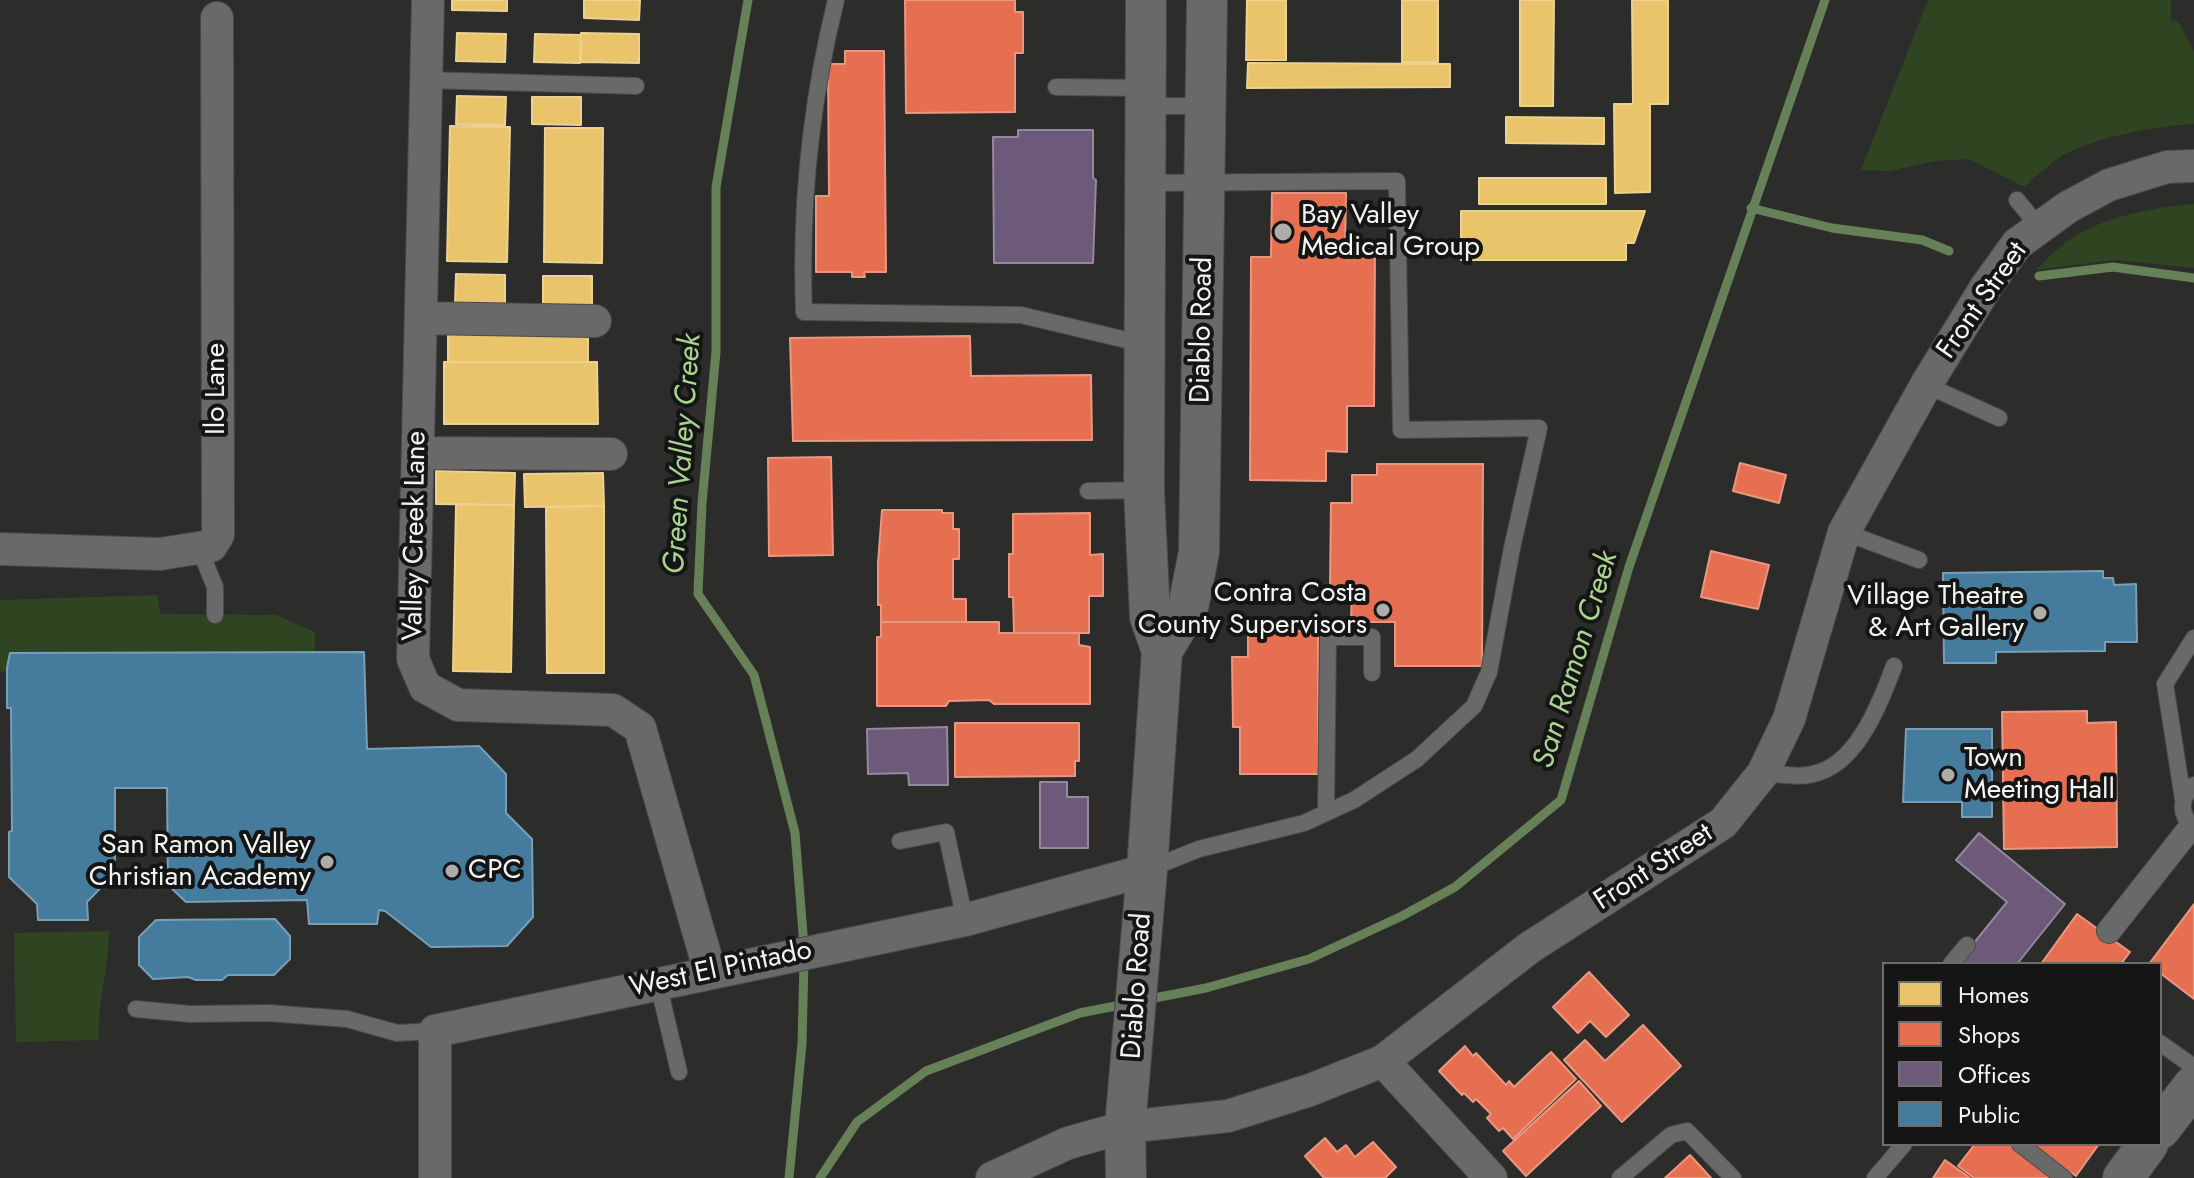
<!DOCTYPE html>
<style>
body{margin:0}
#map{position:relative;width:2194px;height:1178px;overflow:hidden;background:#2c2d2b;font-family:Jost,sans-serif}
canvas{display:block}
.legend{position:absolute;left:1882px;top:962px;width:280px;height:184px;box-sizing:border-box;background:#141514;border:2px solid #6d6e6c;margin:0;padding:10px 14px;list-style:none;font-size:24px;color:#f2f4f1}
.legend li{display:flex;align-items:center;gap:16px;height:40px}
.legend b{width:40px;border:2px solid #6d6e6c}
</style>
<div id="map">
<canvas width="2194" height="1178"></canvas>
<ul class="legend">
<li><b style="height:22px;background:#e9c46a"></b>Homes</li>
<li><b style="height:22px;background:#e76f51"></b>Shops</li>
<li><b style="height:22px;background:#6d597a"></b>Offices</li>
<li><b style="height:22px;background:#457b9d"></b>Public</li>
</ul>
</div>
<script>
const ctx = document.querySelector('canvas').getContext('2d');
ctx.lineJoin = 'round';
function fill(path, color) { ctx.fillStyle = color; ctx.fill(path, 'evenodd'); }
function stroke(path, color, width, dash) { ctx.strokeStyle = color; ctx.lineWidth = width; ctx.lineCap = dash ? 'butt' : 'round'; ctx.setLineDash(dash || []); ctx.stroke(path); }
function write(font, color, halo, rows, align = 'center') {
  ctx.font = font + ' Jost,sans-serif'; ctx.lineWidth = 8; ctx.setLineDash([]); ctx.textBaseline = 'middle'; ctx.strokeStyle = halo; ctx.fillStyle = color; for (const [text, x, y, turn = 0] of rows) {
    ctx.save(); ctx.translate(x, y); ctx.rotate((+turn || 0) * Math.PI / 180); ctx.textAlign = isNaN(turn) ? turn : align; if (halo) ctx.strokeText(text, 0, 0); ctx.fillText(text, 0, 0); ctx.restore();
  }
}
fill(new Path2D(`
 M1928,0H2171V20L2178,21L2194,51V124C2156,126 2095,137 2062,156C2048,165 2036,176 2024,187L1969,159L1935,161L1889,171L1861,170Z
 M2194,204V268L2114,260L2036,270C2049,257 2062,243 2079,234C2109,216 2159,206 2194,204Z
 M158,595L160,614L276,615L315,632V652L11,653L7,672H0V600Z
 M109,931C109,968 97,1003 99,1040L16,1042L14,933Z`), '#2f4421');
const homes = new Path2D(`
 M452,0H507V11L452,10Z
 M584,0H640L639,20L584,18Z
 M1247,0H1286V60H1246Z
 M1402,0H1438V62H1402Z
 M1520,0H1554L1553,106H1520Z
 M1632,0H1668V104H1650V192L1615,193L1614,104H1633Z
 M457,33L506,34L505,62L456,61Z
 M581,33L639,34V63L581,62Z
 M535,34L581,35L580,63L534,62Z
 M1248,63L1450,64V87L1247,88Z
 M457,96L506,97L505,125L456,124Z
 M532,97H581V125L532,124Z
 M1506,117L1604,118V144L1506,143Z
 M450,126L510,127L507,262L447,261Z
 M545,128H603L602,263L544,262Z
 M1479,178H1606V204H1479Z
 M1461,211H1645L1634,243H1626V260H1461Z
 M456,274L505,275V303H455Z
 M543,276H592V305L543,304Z
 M448,335H588V362H448Z
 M444,362H597L598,424H444Z
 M436,471L515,473L514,505L436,504Z
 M603,473L604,506L525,507L524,474Z
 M456,504L514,505L511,672L453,671Z
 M604,506V673H547L546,507Z`);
fill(homes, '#e9c46a');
stroke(homes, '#ecd292', 2);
const shops = new Path2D(`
 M905,0H1015V12H1023V53H1015V112L906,113Z
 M845,51H884L886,272H864L865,277H852V272H816V196H829L828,64H845Z
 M1272,193H1346L1345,247H1375L1374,406H1347V452L1326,451V481L1250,480L1251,257H1271Z
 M970,336L971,376L1091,375L1092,440L793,441L790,338Z
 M831,457L833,555L769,556L768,458Z
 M1740,463L1786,475L1779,503L1733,491Z
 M1377,464H1483L1482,666H1395V622H1351L1352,588H1330L1331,503H1352V475H1377Z
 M882,510H942V513H953V529H959V559H953V599H966V622H881V605H878V563Z
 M1090,513V555L1103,554V596H1089V633H1014L1013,597H1009V554H1013V514Z
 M1711,551L1769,565L1758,609L1701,597Z
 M881,622H999V633H1079V645L1090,647V704H994L989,700L949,701L946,706H877V637H881Z
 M1248,631H1318V774H1240V727H1233L1232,657H1248Z
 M2087,711V723L2116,722L2117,847L2004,849L2002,712Z
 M955,723H1079V761H1075V776L955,777Z
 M2194,904V999L2160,973V964H2149Z
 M2077,914L2130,952L2121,964H2041Z
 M1589,972L1629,1015L1606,1037L1590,1021L1578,1033L1553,1007Z
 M1643,1025L1681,1066L1622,1122L1564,1060L1585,1040L1605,1061Z
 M1465,1046L1473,1056L1476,1053L1506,1085L1509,1081L1514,1087L1551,1052L1576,1079L1513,1139L1503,1128L1499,1131L1487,1118L1491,1114L1476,1099L1473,1102L1464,1093L1462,1095L1439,1071Z
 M1579,1081L1601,1106L1526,1176L1503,1151Z
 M1325,1138L1337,1152L1346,1145L1355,1157L1373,1142L1396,1167L1385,1178H1324L1305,1156Z
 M1975,1144H2015L2053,1173L2049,1178H1974L1958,1166Z
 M2031,1144H2099L2076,1176Z
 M1690,1155L1711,1178H1665Z
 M1945,1160L1970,1178H1933Z`);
fill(shops, '#e76f51');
stroke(shops, '#ea9781', 2);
const offices = new Path2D(`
 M1018,130H1093V178L1096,180L1093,263H994L993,137H1018Z
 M947,727L948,785H909L908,773L868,774L867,729Z
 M1040,782H1067V797H1088V848H1040Z
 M1979,833L2065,904L2017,964H1957L2007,902L1956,860Z`);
fill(offices, '#6d597a');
stroke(offices, '#95889e', 2);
const public = new Path2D(`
 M2103,571V578H2113L2114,585L2136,584L2137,642H2105V651L1996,652V663H1944L1943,573Z
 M364,652L367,749L479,746L506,774V813L532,839L533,917L507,946L431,947L385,911L379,910L377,924H309L307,900L186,902L168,885L167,788H115V873L87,902L88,920H38L37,904L9,877V832L12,831L11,708H7V668L10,653Z
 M1906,729H1992V817H1962V802H1903Z
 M275,919L290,936V959L274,975H228L222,980H196L188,977L153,979L139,965V937L156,920Z`);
fill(public, '#457b9d');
stroke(public, '#799fb6', 2);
stroke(new Path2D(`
 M748,0L716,187V352L702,503L698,594L754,675L795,833L804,946
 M1751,208L1832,228L1922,240L1949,251
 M2039,276L2113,267L2194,278
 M1144,1000L1206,988L1309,959L1402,916L1455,887L1561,800L1629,567L1825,0
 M789,1178L802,1044L804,961
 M820,1178L857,1122L926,1071L1080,1013L1126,1004`), '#668158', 9);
const service = new Path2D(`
 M836,0C811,101 800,209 804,312L1021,315L1143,344
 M426,80L636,86
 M1056,87L1145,88
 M1147,106H1205
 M1145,183L1397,181L1401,430L1539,428L1512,548L1489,672L1474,706L1417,759L1354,800L1304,823L1199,849L1149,869
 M2017,200L2039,227
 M1926,385L1999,418
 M1088,491L1144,490
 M1844,532L1919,560
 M200,550L215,587V615
 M1763,773C1782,774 1802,779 1820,772C1859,759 1881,701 1894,666
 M2194,785C2179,798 2179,815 2194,828
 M2183,799L2165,684L2194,638
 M1326,813L1328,637H1372V673
 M900,841L946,832L965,920
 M1951,964L1967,945
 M658,983L679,1072
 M136,1009L190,1014L268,1013L347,1019L397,1033L435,1031
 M2160,1043L2194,1067
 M2020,1144L2064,1178
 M1620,1178L1671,1135L1687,1131L1733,1178
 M1875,1178L1904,1144`);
const pedestrian = new Path2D(`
 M2109,931L2191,827`);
const minor = new Path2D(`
 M428,0L413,659L425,687L458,705L613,710L640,728L710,972
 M421,318L595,321
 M418,453L611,454
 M0,549L160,554L211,546L218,535L217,18
 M1383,1061L1491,1178
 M435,1178V1031L965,920L1147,870
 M992,1178L1068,1143L1125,1127L1228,1116L1310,1090L1383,1061L1529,948L1723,823L1763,773L1789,719L1844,532L1926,385L1986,287L2017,244L2068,207L2109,185L2167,167L2194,166`);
const tertiary = new Path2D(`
 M1162,651L1188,608L1199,552L1207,0
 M2160,1129L2194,1085
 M1126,1178L1125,1127L1147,870L1162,651L1150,617L1144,490L1146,0
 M2123,1178L2148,1144`);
stroke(service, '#494a48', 18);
stroke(pedestrian, '#494a48', 26);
stroke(minor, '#494a48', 34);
stroke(tertiary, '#494a48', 42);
stroke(service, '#686968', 16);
stroke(pedestrian, '#686968', 24);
stroke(minor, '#686968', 32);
stroke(tertiary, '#686968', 40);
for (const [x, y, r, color] of [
 [1283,232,10,"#adaeac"],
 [1383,610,8,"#adaeac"],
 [2040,613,8,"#adaeac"],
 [1948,775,8,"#adaeac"],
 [327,862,8,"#adaeac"],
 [452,871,8,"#adaeac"]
]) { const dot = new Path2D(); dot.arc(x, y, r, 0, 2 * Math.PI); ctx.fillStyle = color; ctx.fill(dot); stroke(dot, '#141514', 3); }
write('28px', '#f2f4f1', '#141514', [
 ["Bay Valley",1301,216],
 ["Medical Group",1301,248],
 ["Contra Costa",1367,594,"right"],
 ["County Supervisors",1367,626,"right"],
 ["Village Theatre",2024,597,"right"],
 ["& Art Gallery",2024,629,"right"],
 ["Town",1964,759],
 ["Meeting Hall",1964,791],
 ["San Ramon Valley",311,846,"right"],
 ["Christian Academy",311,878,"right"],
 ["CPC",468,871]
], 'left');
write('28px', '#f2f4f1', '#141514', [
 ["Front Street",1983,301,-55],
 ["Diablo Road",1203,330,-89],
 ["Ilo Lane",217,389,-90],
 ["Valley Creek Lane",416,536,-89],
 ["Front Street",1654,868,-33],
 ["West El Pintado",721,970,-12],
 ["Diablo Road",1138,986,-86]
]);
write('italic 30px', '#a8d490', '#141514', [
 ["Green Valley Creek",684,454,-86],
 ["San Ramon Creek",1577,660,-73]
]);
</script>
